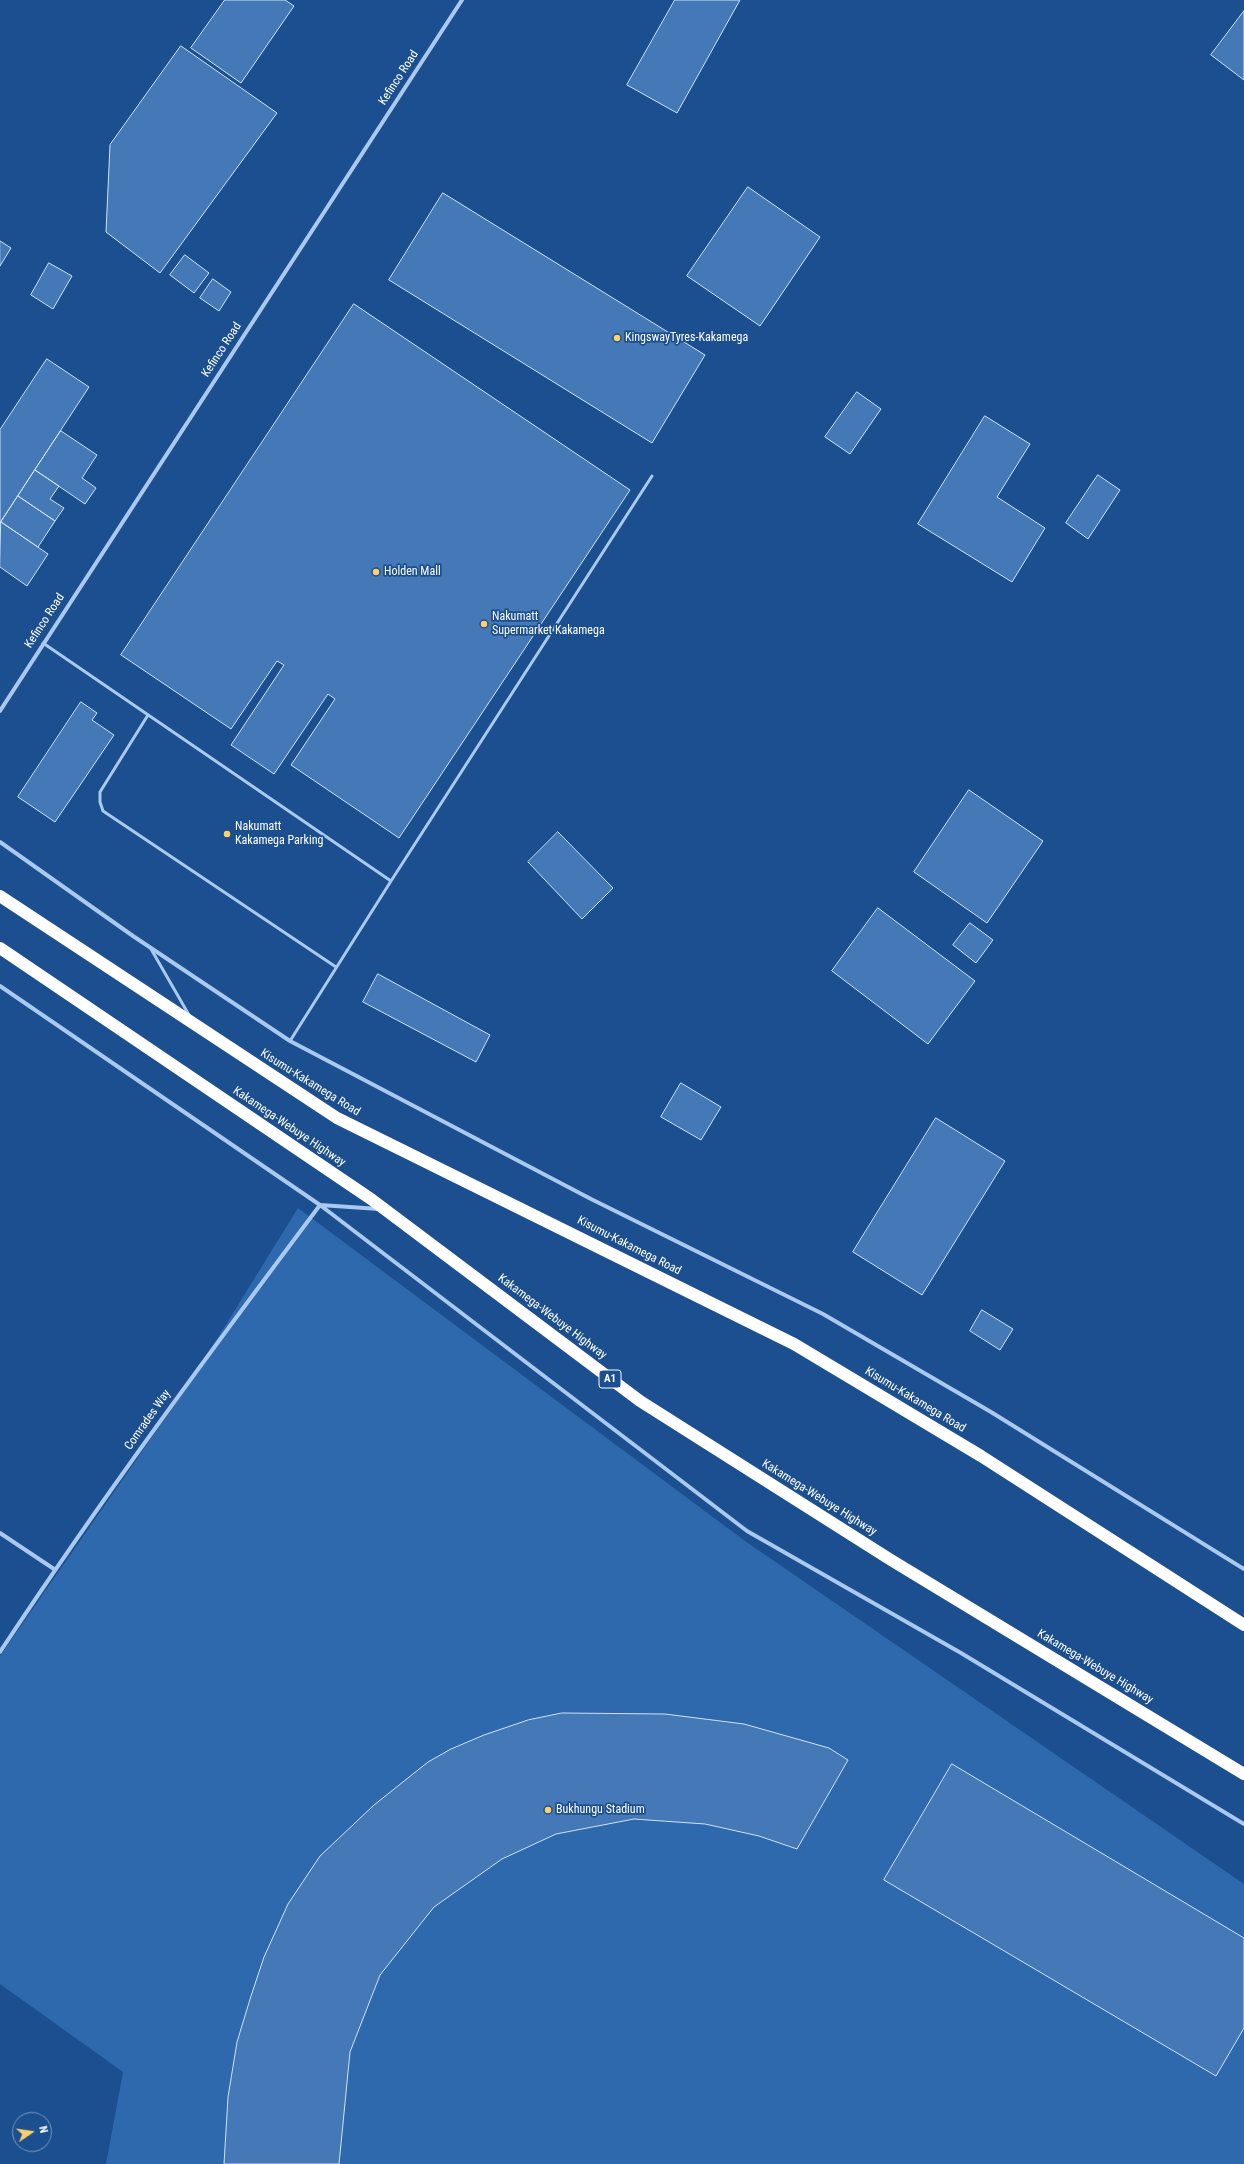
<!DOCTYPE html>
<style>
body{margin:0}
#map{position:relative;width:1244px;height:2164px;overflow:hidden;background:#1b4f8f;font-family:"Roboto Condensed",sans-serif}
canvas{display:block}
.north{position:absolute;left:12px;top:2112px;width:40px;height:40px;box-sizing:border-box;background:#1b4f8f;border:1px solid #7695bc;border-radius:50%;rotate:77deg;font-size:11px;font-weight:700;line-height:16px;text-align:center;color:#fff}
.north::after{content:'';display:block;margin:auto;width:14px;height:18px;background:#ffd166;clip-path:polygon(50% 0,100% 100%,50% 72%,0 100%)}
</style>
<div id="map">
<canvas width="1244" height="2164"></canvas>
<div class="north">N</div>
</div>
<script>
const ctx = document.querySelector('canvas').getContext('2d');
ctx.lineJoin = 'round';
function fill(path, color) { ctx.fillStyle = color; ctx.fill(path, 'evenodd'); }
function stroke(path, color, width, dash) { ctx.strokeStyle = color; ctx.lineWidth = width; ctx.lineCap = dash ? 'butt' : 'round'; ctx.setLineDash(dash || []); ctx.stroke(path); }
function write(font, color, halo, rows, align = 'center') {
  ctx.font = font + ' "Roboto Condensed",sans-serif'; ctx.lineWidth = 3.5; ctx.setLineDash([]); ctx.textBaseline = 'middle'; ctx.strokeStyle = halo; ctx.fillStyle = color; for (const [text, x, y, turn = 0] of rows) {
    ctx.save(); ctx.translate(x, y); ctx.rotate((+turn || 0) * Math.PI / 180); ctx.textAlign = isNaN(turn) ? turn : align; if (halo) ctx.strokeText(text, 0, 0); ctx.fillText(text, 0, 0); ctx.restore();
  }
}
fill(new Path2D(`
 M298,1208L745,1541L1244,1884V2164H106L123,2072L0,1984V1656L191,1381Z`), '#2e69ad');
const building = new Path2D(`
 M225,0H285L294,6L241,83L191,48Z
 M675,0H740L677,113L627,85Z
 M1244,11V80L1211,55Z
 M181,46L277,113L160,273L106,232L110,145Z
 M748,187L820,237L760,326L687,276Z
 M443,193L705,355L652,443L389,280Z
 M0,241L11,248L0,266Z
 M185,255L209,273L194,293L170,275Z
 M49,263L72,276L53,309L31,295Z
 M213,279L231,292L219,311L200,298Z
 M354,304L630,490L399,838L291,765L335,699L328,694L274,774L231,745L284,665L277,661L231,729L121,655Z
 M47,359L89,387L0,523V430Z
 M857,392L881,409L850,454L825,437Z
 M985,416L1030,444L997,497L1045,528L1012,582L918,524Z
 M61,431L97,455L82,478L96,488L85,504L35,470Z
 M35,470L59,486L50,499L64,508L55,521L18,496Z
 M1098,475L1120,490L1088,539L1066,523Z
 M18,496L55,521L38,547L1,522Z
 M1,522L48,554L27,586L0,567Z
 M81,702L97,713L92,720L114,735L55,822L18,797Z
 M969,790L1043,841L987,923L914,872Z
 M558,832L613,888L582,919L528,862Z
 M878,908L975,981L928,1044L832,971Z
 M970,923L993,940L976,963L953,945Z
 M378,974L490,1035L476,1062L363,1002Z
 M681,1083L721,1107L701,1140L661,1117Z
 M936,1118L1005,1161L922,1295L853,1252Z
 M982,1310L1013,1329L1000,1350L970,1331Z
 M562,1713L665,1714L744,1724L829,1748L848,1760L797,1849L759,1836L705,1824L634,1819L556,1834L502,1859L434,1907L380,1975L350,2052L339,2164H224L228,2097L237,2042L251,1996L264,1957L288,1904L320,1856L374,1805L428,1762L451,1749L484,1735L528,1720Z
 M952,1764L1244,1938V2028L1216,2076L884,1880Z`);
fill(building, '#4478b7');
stroke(building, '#cfe3fa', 1);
stroke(new Path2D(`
 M43,643L391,881L290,1041
 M148,715L100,792V802L103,811L336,967
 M391,881L652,476
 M151,949L189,1015`), '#a9c9ee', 3);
stroke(new Path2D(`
 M0,711L462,0
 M0,842L133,936L290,1041L591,1199L823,1314L991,1412L1244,1569
 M0,986L320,1205L747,1531L961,1653L1244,1824
 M0,1533L54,1569
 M0,1652C101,1499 210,1352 320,1205L379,1209`), '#a9c9ee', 4);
stroke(new Path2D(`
 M0,896L337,1118L794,1344L981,1456L1244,1625
 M0,948L371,1199L640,1401L891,1560L1244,1774`), '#fff', 12);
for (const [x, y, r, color] of [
 [617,338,4,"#ffd166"],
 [376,572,4,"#ffd166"],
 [484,624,4,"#ffd166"],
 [227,834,4,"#ffd166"],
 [548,1810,4,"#ffd166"]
]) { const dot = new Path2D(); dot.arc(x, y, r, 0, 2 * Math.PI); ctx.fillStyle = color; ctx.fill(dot); stroke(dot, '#1b4f8f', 1.5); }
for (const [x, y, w] of [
 [610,1379,22]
]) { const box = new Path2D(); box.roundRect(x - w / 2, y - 9, w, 18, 3); ctx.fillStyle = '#1b4f8f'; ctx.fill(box); stroke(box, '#fff', 1); }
write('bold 11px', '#fff', null, [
 ["A1",610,1379]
]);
write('12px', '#fff', '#1b4f8f', [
 ["Kefinco Road",399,78,-57],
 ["Kefinco Road",222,350,-57],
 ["Kefinco Road",45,621,-57],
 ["Kisumu-Kakamega Road",310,1083,32],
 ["Kakamega-Webuye Highway",289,1127,34],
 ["Kisumu-Kakamega Road",629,1246,27],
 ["Kakamega-Webuye Highway",552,1317,37],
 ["Kisumu-Kakamega Road",915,1400,31],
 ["Comrades Way",148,1420,-55],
 ["Kakamega-Webuye Highway",819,1498,32],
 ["Kakamega-Webuye Highway",1095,1667,31]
]);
write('12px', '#fff', '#1b4f8f', [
 ["KingswayTyres-Kakamega",625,338],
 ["Holden Mall",384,572],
 ["Nakumatt",492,617],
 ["Supermarket Kakamega",492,631],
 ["Nakumatt",235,827],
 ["Kakamega Parking",235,841],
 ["Bukhungu Stadium",556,1810]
], 'left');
</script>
